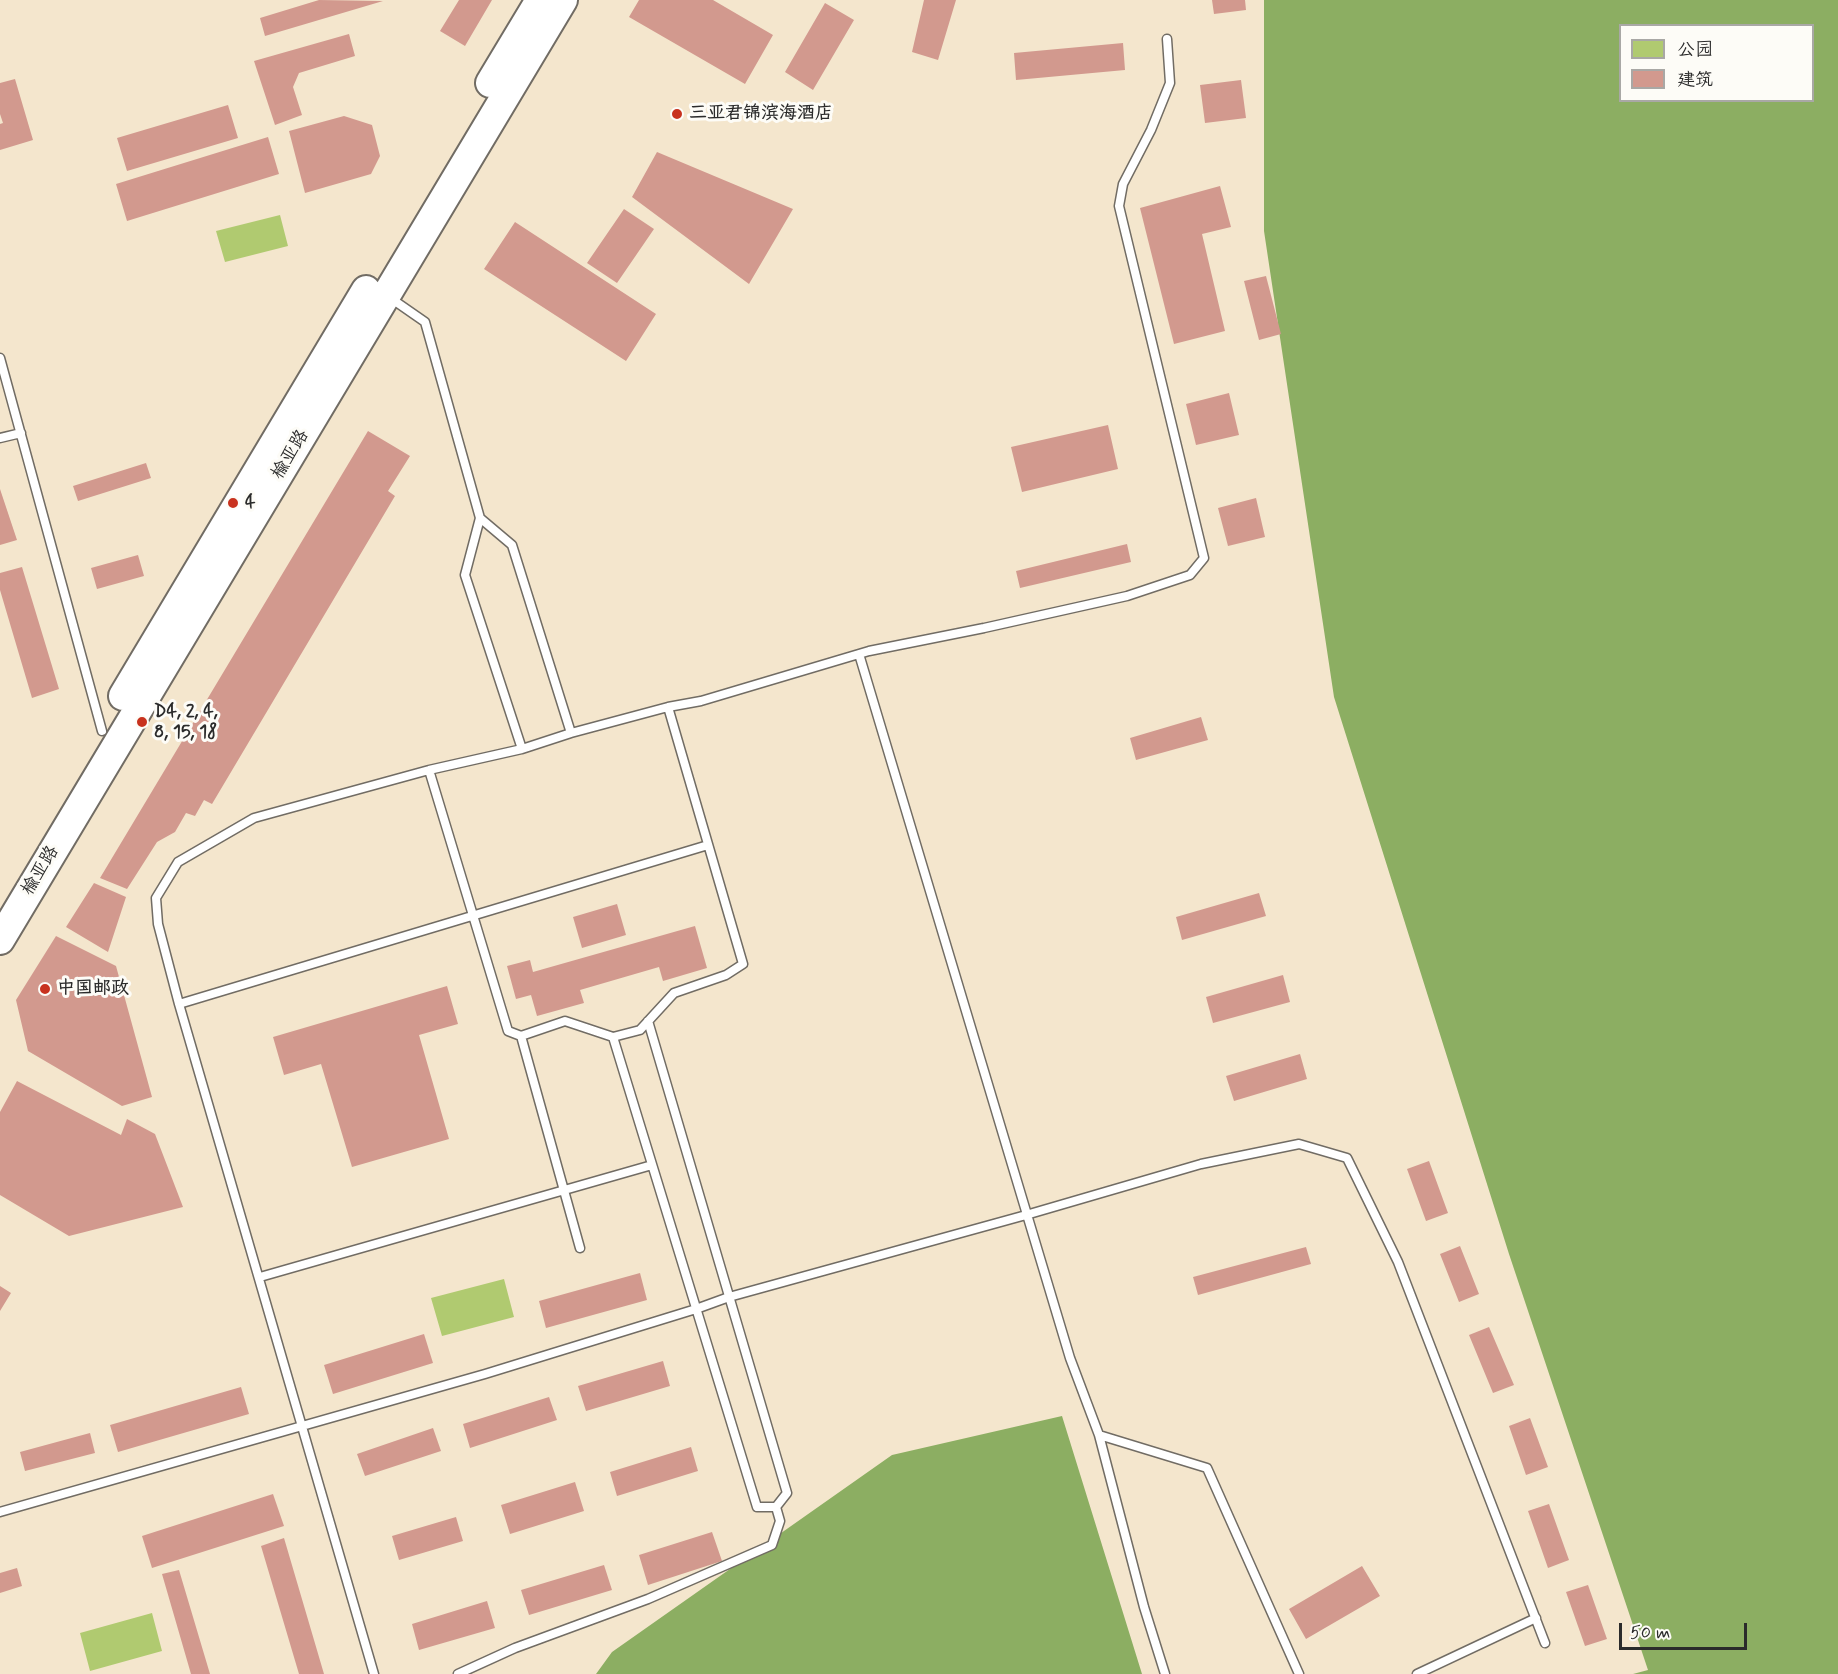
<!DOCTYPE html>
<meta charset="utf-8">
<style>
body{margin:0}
#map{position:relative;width:1838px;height:1674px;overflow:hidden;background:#f4e6cd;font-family:Mynerve,"LXGW WenKai TC",sans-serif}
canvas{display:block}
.legend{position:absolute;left:1619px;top:24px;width:195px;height:78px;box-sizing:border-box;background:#fdfcf7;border:2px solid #a9a8a5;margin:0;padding:8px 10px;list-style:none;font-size:18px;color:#2b2b2b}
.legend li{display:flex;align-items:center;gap:12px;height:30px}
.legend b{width:30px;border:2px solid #a9a8a5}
.scale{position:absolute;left:1619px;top:1623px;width:128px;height:27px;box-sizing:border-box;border:3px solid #2b2b2b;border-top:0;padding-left:8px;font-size:18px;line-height:21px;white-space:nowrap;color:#2b2b2b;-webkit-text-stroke:4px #fdfcf7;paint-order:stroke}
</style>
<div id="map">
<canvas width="1838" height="1674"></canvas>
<ul class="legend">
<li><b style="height:16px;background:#b0ca70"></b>公园</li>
<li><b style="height:16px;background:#d2998e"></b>建筑</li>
</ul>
<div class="scale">50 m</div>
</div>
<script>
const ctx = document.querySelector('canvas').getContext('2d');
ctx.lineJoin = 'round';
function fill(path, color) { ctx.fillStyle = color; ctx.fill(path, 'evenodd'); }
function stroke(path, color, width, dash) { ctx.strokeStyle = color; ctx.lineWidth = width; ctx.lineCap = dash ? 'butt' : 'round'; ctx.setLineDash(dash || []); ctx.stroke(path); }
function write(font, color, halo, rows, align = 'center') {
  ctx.font = font + ' Mynerve,"LXGW WenKai TC",sans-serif'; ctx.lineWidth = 6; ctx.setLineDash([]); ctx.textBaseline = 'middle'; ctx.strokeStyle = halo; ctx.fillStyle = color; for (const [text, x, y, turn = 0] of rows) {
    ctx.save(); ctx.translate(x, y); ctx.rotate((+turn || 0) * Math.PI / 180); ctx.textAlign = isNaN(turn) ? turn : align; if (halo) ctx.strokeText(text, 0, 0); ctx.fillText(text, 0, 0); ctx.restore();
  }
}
fill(new Path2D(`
 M280,215L288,246L225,262L216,231Z
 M504,1279L514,1317L442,1336L431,1298Z
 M152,1613L162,1651L90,1671L80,1633Z`), '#b0ca70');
fill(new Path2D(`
 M1264,0H1838V1674H1633L1648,1670L1509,1254L1334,697L1264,231ZM1620,26H1812V100H1620Z
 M1062,1416L1142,1674H596L612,1652L892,1455Z`), '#8cae62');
fill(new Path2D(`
 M319,0L383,1L265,36L260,18Z
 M459,0H492L465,46L440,31Z
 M639,0H713L773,35L745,84L629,17Z
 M924,0H956L938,60L912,52Z
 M1212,0H1245L1246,10L1214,14Z
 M825,3L854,20L813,90L785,72Z
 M349,34L355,56L299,73L293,87L302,115L275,125L254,61Z
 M1123,43L1125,70L1016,80L1014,53Z
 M15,79L33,140L0,150V124L3,123L0,114V83Z
 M1241,80L1246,118L1205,123L1200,85Z
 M228,105L238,138L127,171L117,138Z
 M344,116L372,125L380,156L371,174L305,193L289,131Z
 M268,137L279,174L127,221L116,184Z
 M657,152L793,209L749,284L632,197Z
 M1220,186L1231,227L1202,234L1225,331L1174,344L1140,208Z
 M624,209L654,229L617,283L587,263Z
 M515,222L656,314L626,361L484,269Z
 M1266,276L1281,334L1259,340L1244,281Z
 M1229,393L1239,435L1196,445L1186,404Z
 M1108,425L1118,469L1022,492L1011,447Z
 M368,431L410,456L388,491L395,496L212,804L204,800L195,816L186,813L175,832L157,842L127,889L100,878Z
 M146,463L151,478L78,501L73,486Z
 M0,489L17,540L0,545Z
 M1256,498L1265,537L1228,546L1218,508Z
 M1127,544L1131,562L1020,588L1016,571Z
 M138,555L144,576L97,589L91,568Z
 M22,567L59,689L32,698L0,590V573Z
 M1201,717L1208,740L1136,760L1130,738Z
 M94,883L126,897L108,952L66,927Z
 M1259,893L1266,916L1182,940L1176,917Z
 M617,904L626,935L582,948L573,917Z
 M695,926L707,968L663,981L659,967L580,990L584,1003L537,1016L531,995L516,999L507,966L530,960L533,972Z
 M56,936L116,966L152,1097L122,1106L28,1051L16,1000Z
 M1283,975L1290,1002L1213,1023L1206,997Z
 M447,986L458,1024L419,1035L449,1139L352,1167L321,1064L284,1075L273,1037Z
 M1300,1054L1307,1079L1234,1101L1226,1076Z
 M17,1081L121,1135L127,1119L155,1134L183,1207L69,1236L0,1195V1112Z
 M1429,1161L1448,1213L1426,1221L1407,1169Z
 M1460,1246L1479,1294L1459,1302L1440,1254Z
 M1306,1247L1311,1264L1198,1295L1193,1277Z
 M640,1273L647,1300L546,1328L539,1301Z
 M0,1286L11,1293L0,1311Z
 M1489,1327L1514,1385L1493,1393L1469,1335Z
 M424,1334L433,1363L333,1394L324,1365Z
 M663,1361L670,1386L586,1411L578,1386Z
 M241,1387L249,1414L118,1452L110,1425Z
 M549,1397L557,1420L470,1448L463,1424Z
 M1530,1418L1548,1467L1526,1475L1509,1426Z
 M433,1428L441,1451L365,1476L357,1454Z
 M90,1433L95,1453L25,1471L20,1452Z
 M691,1447L698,1471L617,1496L610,1472Z
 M575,1482L584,1511L510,1534L501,1505Z
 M273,1494L284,1526L152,1568L142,1536Z
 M1549,1504L1569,1560L1548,1568L1528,1511Z
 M456,1517L463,1541L399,1560L392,1536Z
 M712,1532L722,1561L648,1585L639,1555Z
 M284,1538L324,1674H299L261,1546Z
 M604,1565L612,1590L529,1615L521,1590Z
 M1362,1566L1380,1596L1306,1639L1289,1609Z
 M17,1568L22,1586L0,1593V1573Z
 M179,1570L210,1674H191L162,1574Z
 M1588,1585L1607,1639L1585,1646L1566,1592Z
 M487,1601L495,1628L419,1650L412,1624Z`), '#d2998e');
const service = new Path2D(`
 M389,297L425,322L480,518L465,575L522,749
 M0,358L102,731
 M0,438L21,433
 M480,518L512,545L571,733
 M859,654L1070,1358L1099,1435L1207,1468L1299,1674
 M429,770L508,1031L521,1036L565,1021L613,1037L640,1030L674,993L726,975L743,964L668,707
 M179,1004L708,845
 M521,1036L580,1248
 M613,1037L757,1507H776L787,1493L648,1021
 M260,1277L652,1165
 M1099,1435L1144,1607L1165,1674
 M0,1512L485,1374L696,1309L729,1297L1026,1215L1201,1164L1299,1144L1347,1158L1398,1262L1545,1643
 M374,1674L179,1004L158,924L156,898L178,862L254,818L429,770L522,749L571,733L668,707L701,701L869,651L984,628L1127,596L1190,575L1204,558L1119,206L1123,184L1151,130L1170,83L1167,39
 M458,1674L515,1648L648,1599L772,1545L780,1521L776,1507
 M1417,1674L1536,1618`);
const trunk = new Path2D(`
 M490,83L540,0
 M123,696L366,290
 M0,940L563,0`);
stroke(service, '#716c64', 11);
stroke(trunk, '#716c64', 32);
stroke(service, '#fff', 8);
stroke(trunk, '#fff', 28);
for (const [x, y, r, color] of [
 [677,114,6,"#c8321e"],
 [233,503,6,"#c8321e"],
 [142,722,6,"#c8321e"],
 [45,989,6,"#c8321e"]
]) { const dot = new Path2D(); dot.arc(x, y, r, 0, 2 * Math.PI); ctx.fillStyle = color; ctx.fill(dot); stroke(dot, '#fdfcf7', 2); }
write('bold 18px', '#2b2b2b', '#fdfcf7', [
 ["三亚君锦滨海酒店",689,114],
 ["4",245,503],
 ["D4, 2, 4,",154,712],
 ["8, 15, 18",154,733],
 ["中国邮政",57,989]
], 'left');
write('18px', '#2b2b2b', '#fdfcf7', [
 ["榆亚路",291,455,-59],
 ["榆亚路",41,871,-59]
]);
</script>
